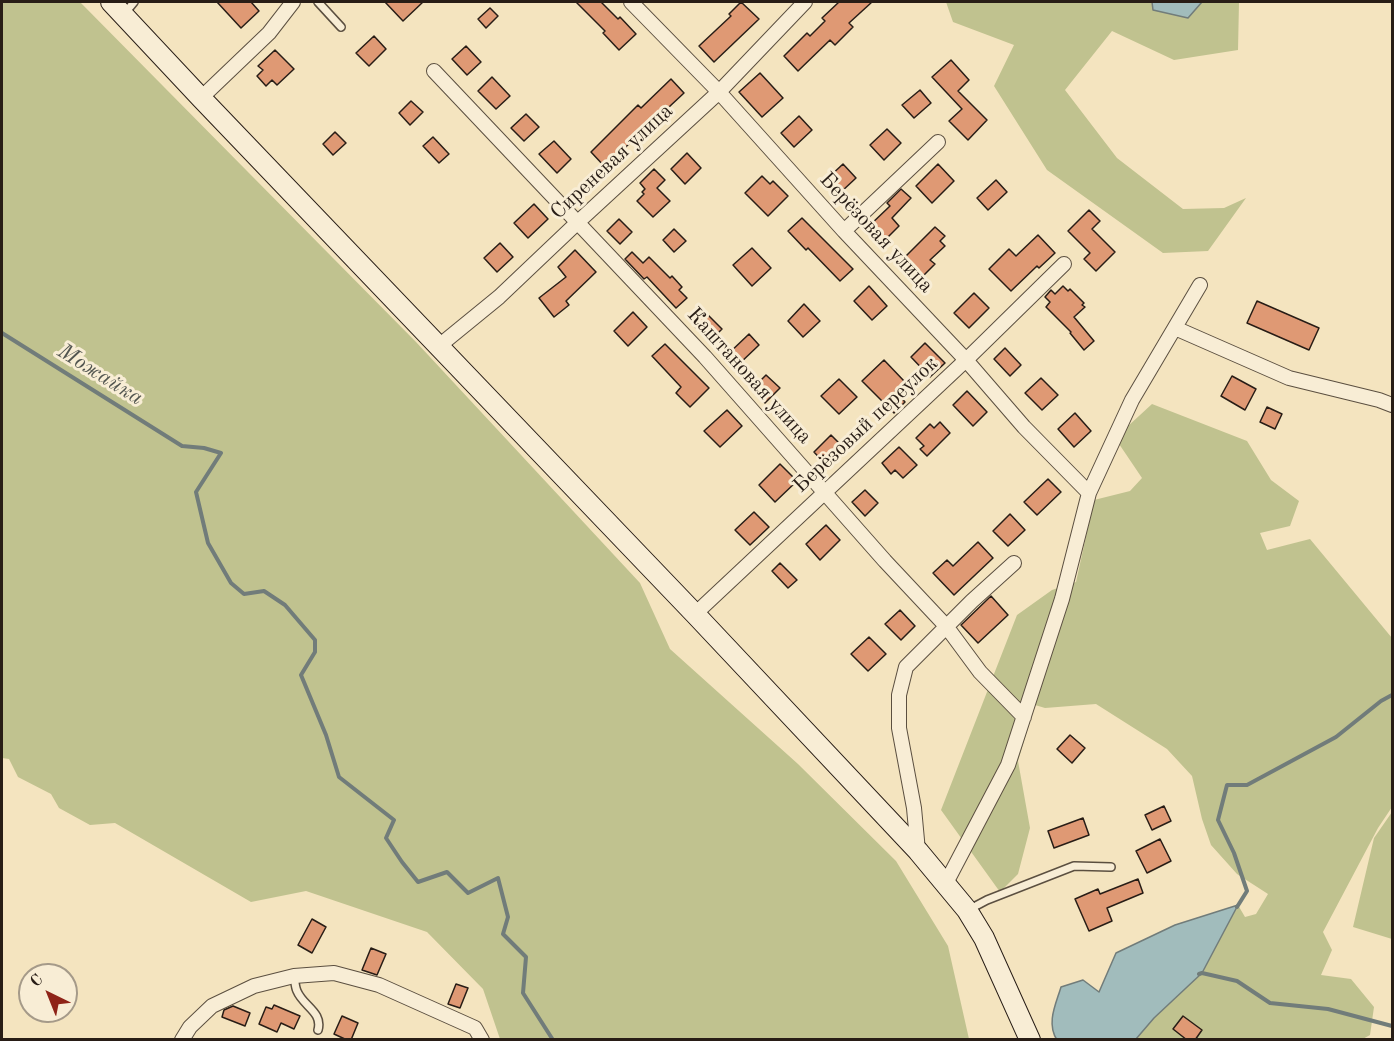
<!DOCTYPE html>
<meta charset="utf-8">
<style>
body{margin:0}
#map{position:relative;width:1394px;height:1041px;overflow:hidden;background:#f4e4bf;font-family:"Old Standard TT",serif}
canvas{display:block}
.frame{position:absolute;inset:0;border:3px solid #281d16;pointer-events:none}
.north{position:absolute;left:18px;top:963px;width:60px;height:60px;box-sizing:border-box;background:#f8edd5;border:2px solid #a59a89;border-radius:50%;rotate:317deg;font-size:16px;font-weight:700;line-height:24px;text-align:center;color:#281d16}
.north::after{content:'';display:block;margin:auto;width:21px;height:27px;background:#8f2418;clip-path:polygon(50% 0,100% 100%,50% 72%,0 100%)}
</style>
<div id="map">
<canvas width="1394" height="1041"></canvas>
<div class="frame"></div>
<div class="north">С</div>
</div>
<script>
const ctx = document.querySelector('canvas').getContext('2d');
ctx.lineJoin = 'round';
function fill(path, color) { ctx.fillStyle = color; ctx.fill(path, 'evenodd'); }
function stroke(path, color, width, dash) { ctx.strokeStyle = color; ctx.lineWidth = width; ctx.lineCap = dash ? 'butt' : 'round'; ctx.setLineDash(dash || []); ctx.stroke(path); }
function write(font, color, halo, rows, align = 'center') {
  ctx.font = font + ' "Old Standard TT",serif'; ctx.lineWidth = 6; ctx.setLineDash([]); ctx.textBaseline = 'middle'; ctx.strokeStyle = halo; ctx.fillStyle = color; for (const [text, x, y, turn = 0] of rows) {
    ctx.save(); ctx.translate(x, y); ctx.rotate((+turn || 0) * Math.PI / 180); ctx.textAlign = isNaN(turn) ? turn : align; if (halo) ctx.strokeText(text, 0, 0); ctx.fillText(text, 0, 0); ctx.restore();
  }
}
fill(new Path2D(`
 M2,2H80L416,342L640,583L670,649L798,764L896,861L948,946L969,1039H500L483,989L427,932L306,891L251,902L115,823L90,825L59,808L51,794L18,777L9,759L2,758Z
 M946,2H1239L1238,50L1174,60L1112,31L1065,90L1117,158L1183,209L1224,208L1246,198L1208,251L1163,253L1047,170L994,86L1014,45L953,22Z
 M1152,404L1247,441L1271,480L1299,501L1290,526L1260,533L1267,550L1310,539L1392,638V807L1378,828L1323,932L1332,950L1321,975L1351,979L1374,1007L1370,1035L1361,1040L1136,1039L1154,1018L1202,973L1238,905L1245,917L1256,914L1268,894L1237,874L1211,845L1202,819L1192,776L1167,749L1096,704L1045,708L1035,705L1018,761L1030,828L1018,874L1000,892L941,810L1017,615L1052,590L1076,582L1094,500L1130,491L1142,478L1115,438Z
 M1392,812V939L1353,927L1374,838Z`), '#c0c28f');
const water = new Path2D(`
 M1152,2H1202L1188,18L1153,10Z
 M1238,905L1202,973L1154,1018L1136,1039L1057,1040C1046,1023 1056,1004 1061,987L1083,980L1099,992L1116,953L1175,925Z`);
fill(water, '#a1bcbc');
stroke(water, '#717c7a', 1.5);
stroke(new Path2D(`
 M2,333L182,446L204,448L221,453L196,492L208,543L231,583L244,594L264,591L285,605L315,640V652L301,675L326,735L339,777L394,820L386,838L402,862L418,882L447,872L468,893L498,878L508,917L503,934L526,957L523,993L553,1040
 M1237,907L1247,891L1234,853L1218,820L1227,785H1247L1336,737L1381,701L1392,695
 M1199,974L1202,973L1237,981L1270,1003L1328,1009L1392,1026`), '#717c7a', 4);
const building = new Path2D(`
 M217,2H251L259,11L241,28Z
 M385,2H423L403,21Z
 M576,2H601L618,19L620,17L636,34L619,50L603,33L605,31Z
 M741,2L759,19L714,62L699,46L731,16L729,14Z
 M839,2H872L849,23L853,27L835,45L830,40L798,71L784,56L807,33L810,36L825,21L822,18Z
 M490,8L498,16L486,28L478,19Z
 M374,36L386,49L369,66L356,53Z
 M466,46L481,62L467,75L452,59Z
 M275,50L294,69L277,85L272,80L266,86L257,76L263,70L258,66Z
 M951,60L969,80L958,91L987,120L968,140L949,121L962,109L932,77Z
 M760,73L783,98L762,117L739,92Z
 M492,77L510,96L496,109L478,91Z
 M671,79L684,93L654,121L657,124L637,143L634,139L605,167L591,152L638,105L641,108Z
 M920,90L931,103L914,118L902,105Z
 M411,101L423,112L410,125L399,113Z
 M526,114L539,127L524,141L511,128Z
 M799,116L812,130L794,147L781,133Z
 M887,129L901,143L884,160L870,145Z
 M335,132L346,143L333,155L323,144Z
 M433,137L449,154L439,163L423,146Z
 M554,141L571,159L557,173L539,154Z
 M687,153L701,168L685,184L671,169Z
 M843,164L856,178L841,192L828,178Z
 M938,164L954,181L932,203L916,186Z
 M654,169L665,180L657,188L670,201L653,217L637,201L644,194L642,192L645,189L640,183Z
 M762,176L770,184L773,181L788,196L768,216L745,193Z
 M996,180L1007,192L988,210L977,198Z
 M901,189L911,198L892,218L899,226L883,242L868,227L890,206L887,203Z
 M534,204L548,219L528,238L514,223Z
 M1089,210L1100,221L1092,229L1115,252L1096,271L1084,259L1090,253L1068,231Z
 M802,218L853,269L840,281L808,248L806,250L788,231Z
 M619,219L632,232L620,244L607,231Z
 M935,227L945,236L940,241L945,246L930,260L935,264L920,279L901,261Z
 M674,229L686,241L674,252L663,240Z
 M1038,235L1055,253L1039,268L1037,266L1011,291L989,269L1009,249L1016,256Z
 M500,243L513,257L497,272L484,258Z
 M752,248L771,268L752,286L733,265Z
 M575,250L596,272L566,301L569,305L554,317L539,298L566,277L558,267Z
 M632,252L643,263L649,257L670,278L672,276L682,287L679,290L687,298L676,308L647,277L644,279L625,259Z
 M869,286L887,306L872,320L854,301Z
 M1063,286L1068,291L1070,289L1084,303L1082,305L1085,307L1074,317L1094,341L1084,350L1070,333L1071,332L1046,307L1050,302L1045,297L1051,290L1055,294Z
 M974,293L989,308L969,328L954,313Z
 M1257,301L1319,328L1309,350L1247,323Z
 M804,304L820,321L803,337L788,321Z
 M703,310L722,329L709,342L691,322Z
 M633,312L647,327L628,346L614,331Z
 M749,334L759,345L737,366L727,355Z
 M925,343L945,363L930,377L911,357Z
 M665,344L709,388L690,407L676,393L681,387L652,356Z
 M1005,348L1021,365L1010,376L994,359Z
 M884,360L905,382L895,391L905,402L894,413L862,381Z
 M766,375L780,388L765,403L752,389Z
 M1232,376L1256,389L1245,410L1221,396Z
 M1041,378L1058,395L1042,410L1025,393Z
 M839,379L857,397L839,414L821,396Z
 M967,391L987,412L973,426L953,405Z
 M1267,407L1282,414L1275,429L1260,422Z
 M727,410L742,426L720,447L704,431Z
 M1075,413L1091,431L1074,447L1058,429Z
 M940,422L950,433L927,456L920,449L924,446L916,438L930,424L934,428Z
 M831,435L845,449L827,466L814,452Z
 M899,447L917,465L903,478L895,470L891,474L882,463Z
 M780,464L797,481L775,502L759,485Z
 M1048,479L1061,492L1037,515L1024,502Z
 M865,490L878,503L865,516L852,502Z
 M754,512L769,527L750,545L735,530Z
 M1010,514L1025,530L1008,546L993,531Z
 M826,525L840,540L820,560L806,544Z
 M978,542L993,558L954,595L933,573L947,560L953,566Z
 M780,563L797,580L788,588L772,571Z
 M991,596L1008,615L978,643L961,625Z
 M900,610L915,626L901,640L885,624Z
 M869,637L886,654L868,671L851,654Z
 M1070,735L1085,748L1072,763L1057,749Z
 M1164,806L1171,821L1152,830L1145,815Z
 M1083,818L1089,835L1054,848L1048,831Z
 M1160,839L1171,861L1147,873L1136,851Z
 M1138,879L1143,893L1107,908L1112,921L1089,931L1075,899L1098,889L1100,894Z
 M312,919L326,927L312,953L298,945Z
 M371,948L386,954L377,975L362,970Z
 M456,984L468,988L460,1008L448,1004Z
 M274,1005L300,1016L294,1029L281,1023L277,1032L259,1024L266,1007L272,1009Z
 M233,1006L250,1013L245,1026L222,1017L224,1010Z
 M342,1016L358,1023L351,1040H347L334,1034Z
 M1183,1016L1202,1030L1195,1040H1187L1173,1029Z`);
fill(building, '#df9974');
stroke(building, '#281d16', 1.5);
const service = new Path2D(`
 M318,2L341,27
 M125,13L134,2
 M970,909L987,900L1074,866L1111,867
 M294,976C295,981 295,987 297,991C303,1006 323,1012 318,1030`);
const minor = new Path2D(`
 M631,2L719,92L844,231L966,360L1024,427L1089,493
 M434,71L705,357L885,561L946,626L980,672L1024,717
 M201,98L269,33L293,2
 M844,231L938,142
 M1175,328L1289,378L1379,400L1392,405
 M439,346L499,297L578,222L719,92L805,2
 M695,614L966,360L1064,264
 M918,851L914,808L899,728V695L906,667L972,601L1014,563
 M946,883L1008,765L1062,599L1089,493L1132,400L1200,285
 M182,1040L190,1027L212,1006L254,986L294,976L334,973L379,985L475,1028L482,1040`);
const secondary = new Path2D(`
 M111,2L201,98L695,614L918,851L967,910L984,938L1030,1040`);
stroke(service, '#5b4f40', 10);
stroke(minor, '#5b4f40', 16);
stroke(secondary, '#281d16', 22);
stroke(service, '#f8edd5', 7);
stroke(minor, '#f8edd5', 14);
stroke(secondary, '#f8edd5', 20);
write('21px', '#281d16', '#f8edd5', [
 ["Сиреневая улица",612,162,-43],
 ["Берёзовая улица",876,233,47],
 ["Каштановая улица",749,376,48],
 ["Берёзовый переулок",866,425,-43]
]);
write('italic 22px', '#525550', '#f8edd5', [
 ["Можайка",100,375,32]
]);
</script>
